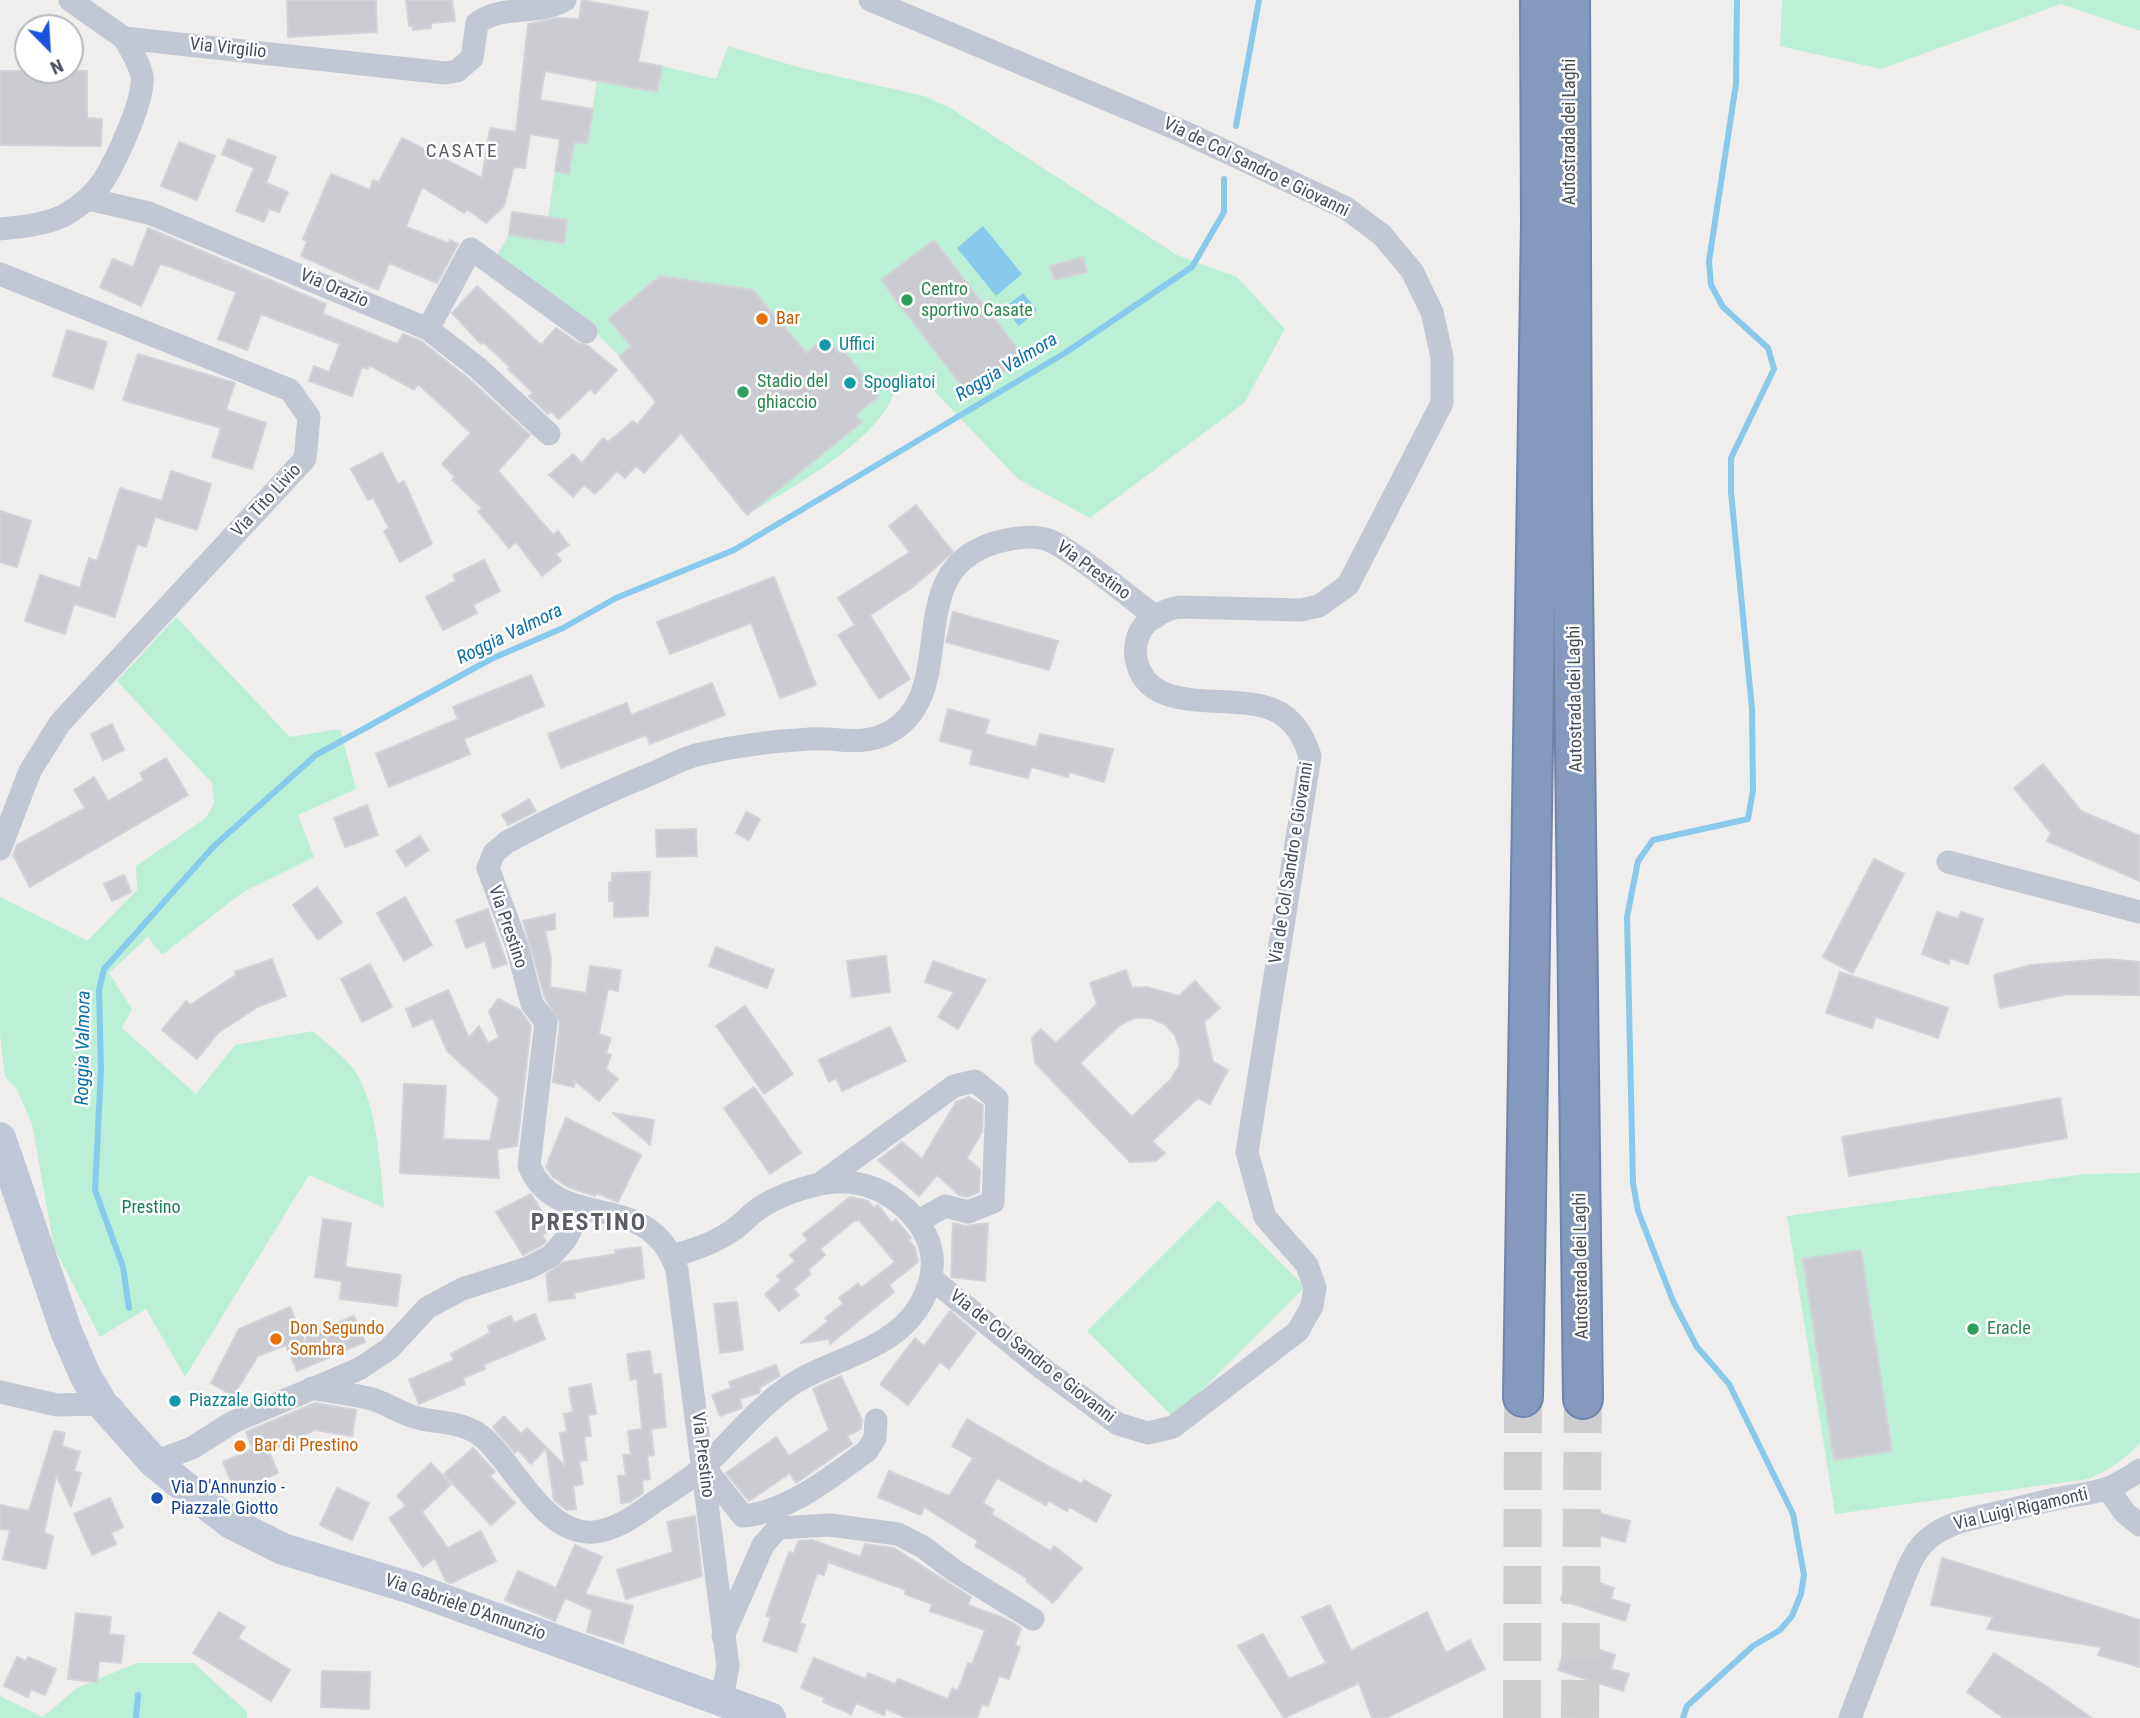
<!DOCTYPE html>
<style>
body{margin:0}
#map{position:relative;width:2140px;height:1718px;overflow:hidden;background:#f0eeed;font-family:"Roboto Condensed",sans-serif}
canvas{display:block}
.north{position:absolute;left:14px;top:14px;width:70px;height:70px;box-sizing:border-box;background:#fff;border:2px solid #b5b8bd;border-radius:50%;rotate:156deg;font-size:19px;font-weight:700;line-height:28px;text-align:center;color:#464e5b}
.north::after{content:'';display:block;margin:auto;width:24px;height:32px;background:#1954df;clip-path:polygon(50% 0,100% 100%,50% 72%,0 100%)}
</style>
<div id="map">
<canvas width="2140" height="1718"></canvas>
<div class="north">N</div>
</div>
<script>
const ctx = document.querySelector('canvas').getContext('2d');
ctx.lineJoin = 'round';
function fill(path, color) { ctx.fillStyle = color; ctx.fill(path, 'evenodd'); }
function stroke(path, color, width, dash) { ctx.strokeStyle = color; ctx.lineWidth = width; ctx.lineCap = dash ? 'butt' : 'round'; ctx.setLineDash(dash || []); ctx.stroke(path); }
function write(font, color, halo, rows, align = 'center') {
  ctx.font = font + ' "Roboto Condensed",sans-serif'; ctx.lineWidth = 5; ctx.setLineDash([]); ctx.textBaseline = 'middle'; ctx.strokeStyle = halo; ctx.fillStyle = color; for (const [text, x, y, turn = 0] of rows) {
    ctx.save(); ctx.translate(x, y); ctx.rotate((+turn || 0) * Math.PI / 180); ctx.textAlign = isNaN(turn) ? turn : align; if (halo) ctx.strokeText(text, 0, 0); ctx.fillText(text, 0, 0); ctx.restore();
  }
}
fill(new Path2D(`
 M1782,0H2140V31L2061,4L1881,69L1780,46Z
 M728,46L801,68L924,96L952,109L1177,255L1237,277L1285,329L1244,403L1090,518L1018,479L918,374L898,380C889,437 793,486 747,515L619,356L588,324L495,258L509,235L512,212L548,216L555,171L569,173L574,142L587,143L597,81L662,66L716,79Z
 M176,617L290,737L340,729L356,789L298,815L314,857L243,892L162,955L148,937L109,973L132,1009L122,1028L196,1094L235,1045L313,1031C325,1042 341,1054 352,1067C377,1099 381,1169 384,1208L309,1175L185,1377L146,1309L100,1337L54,1247L32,1124L16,1088L5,1077L0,1034V897L87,941L137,890L136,866L206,818L214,803L212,783L117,681Z
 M2140,1173V1443C2125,1460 2108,1470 2088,1479L1835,1514L1787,1216L2085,1174Z
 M1218,1200L1305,1287L1174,1418L1087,1331Z
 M137,1663H194L247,1712V1718H0V1696L43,1717L77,1688Z`), '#bbefd6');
fill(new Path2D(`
 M983,226L1022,274L996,296L957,248Z
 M1023,293L1037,310L1019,326L1004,308Z`), '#88c9ec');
stroke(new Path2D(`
 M1236,126L1259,0
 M129,1308L123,1267L95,1190L101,1069L99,990L104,969L214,846L316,755L491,659L563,628L616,598L734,550L1065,353L1192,267L1224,212V179
 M136,1718L138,1695
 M1683,1718L1687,1706L1753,1646L1780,1630L1792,1616L1801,1594L1804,1575L1793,1514L1729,1384L1697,1347L1673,1301L1638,1211L1633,1183L1627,917L1638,861L1653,840L1748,819L1753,790L1752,709L1731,492V458L1774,369L1768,348L1723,307L1711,285L1709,261L1736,84L1737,0`), '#88c9ec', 6);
const building = new Path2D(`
 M287,0H376L377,32L288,37Z
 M406,0H452L455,21L431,23V28L413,30V26H409Z
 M582,0L648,12L638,62L662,66L657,92L545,71L540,100L593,109L587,144L574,142L569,174L555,171L560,139L530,134L525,168L514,167L504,206L486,223L467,209L464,213L422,187L406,227L448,243L450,240L458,244L437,283L389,263L378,290L301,256L307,241L303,239L331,174L370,190L373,180L379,182L402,138L482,178L490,128L516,132L528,24L557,18L579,19Z
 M0,71H87V118L102,119L101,146L0,145Z
 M228,139L276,157L266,183L288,192L279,212L269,209L264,222L236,211L254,168L222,154Z
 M179,142L215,156L197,200L161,186Z
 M512,212L567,220L564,243L509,235Z
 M148,228L326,304L323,314L397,344L403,334L421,341L469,379L530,435L498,471L553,535L558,531L569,545L556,554L561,561L542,576L516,542L509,548L478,511L482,508L452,480L455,477L442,464L471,433L418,384L414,390L369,365L368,369L362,367L352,396L309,381L314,366L329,372L340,344L261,314L247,350L218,339L236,292L171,267L160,264L141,306L100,287L113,259L133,267Z
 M934,240L1024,357L970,397L881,280Z
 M1083,257L1087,272L1054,280L1050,266Z
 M660,276L753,290L806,353L827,337L840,354L844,351L879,396L855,415L862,422L747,515L681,433L644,473L636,466L625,478L617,471L595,494L584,485L573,497L549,475L573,454L582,463L603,438L608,442L633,421L637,425L656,402L619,356L631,346L608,319Z
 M477,286L541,345L556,328L578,343L588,346L617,370L595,394L590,389L559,419L550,411L548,414L529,396L533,393L508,369L510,367L483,342L481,344L452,313Z
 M67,330L107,342L93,389L53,376Z
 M138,354L235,383L226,410L266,423L252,469L212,457L221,428L123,400Z
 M382,453L398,484L404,481L432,544L400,562L384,531L389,528L373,497L368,500L351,469Z
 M171,471L211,484L197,530L155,517L146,547L137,544L115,617L74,604L65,634L25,621L40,575L80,588L89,558L97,561L120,488L162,501Z
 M916,505L953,552L913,587L870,615L910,679L879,699L838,635L855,625L838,598L910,552L889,526Z
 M0,511L31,521L17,567L0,562Z
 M484,560L500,591L473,605L477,613L443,630L426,597L456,581L453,575Z
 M774,577L816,685L780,698L751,623L670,654L657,622Z
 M953,612L1058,641L1049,670L946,642Z
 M531,675L544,706L464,739L470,754L389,787L376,754L458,719L453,707Z
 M712,683L725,715L650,744L646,735L561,768L548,734L627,703L631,715Z
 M948,709L989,720L985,734L1036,747L1040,734L1113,749L1104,782L1069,772L1068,777L1031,767L1028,778L970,764L973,750L940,741Z
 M112,724L124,750L103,760L91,734Z
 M166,758L188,795L30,887L13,855L17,845L85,808L74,790L94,777L108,801L144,780L140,773Z
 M2043,764L2081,811L2140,836V881L2047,841L2051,833L2014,788Z
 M529,799L536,811L508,825L502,815Z
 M367,805L378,835L345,847L334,818Z
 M746,812L760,819L749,840L736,833Z
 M696,829L697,856L657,857L656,830Z
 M420,836L429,850L406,866L396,851Z
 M1874,859L1904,874L1853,973L1823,957Z
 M650,872L648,916L614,917V901H609V882H612V873Z
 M124,875L131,892L112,901L104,884Z
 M317,887L342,922L318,940L293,905Z
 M405,897L432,945L404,961L377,913Z
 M488,909L507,964L493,968L485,941L466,948L456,920Z
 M1937,912L1958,919L1961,912L1983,919L1968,964L1950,958L1949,964L1922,954Z
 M555,914V929L545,931L551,958L550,987L586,993L590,966L621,970L618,991L608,989L599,1034L611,1038L606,1053L611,1055L606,1069L618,1079L599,1101L575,1081L574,1087L553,1082L560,1023L545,998L523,921Z
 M716,947L774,970L767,988L709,966Z
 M886,956L890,992L852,997L847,961Z
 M272,959L286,996L259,1006L218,1033L197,1059L162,1030L186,1001L190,1005L236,975L235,972Z
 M2107,959L2140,962V995L2068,994L2000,1008L1994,975L2031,965Z
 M933,961L986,980L958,1029L938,1017L954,992L925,982Z
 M370,964L392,1007L362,1022L341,979Z
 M1126,970L1132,988L1147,987L1179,996L1195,981L1220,1008L1204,1022L1213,1062L1228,1070L1210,1104L1198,1098L1152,1141L1165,1153L1156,1161L1130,1162L1035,1063L1032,1038L1041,1029L1056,1043L1097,1004L1090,983ZM1134,1018H1150L1164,1024L1175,1035L1180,1050L1179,1066L1171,1079L1132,1117L1080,1063L1120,1025Z
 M1840,972L1948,1008L1938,1038L1876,1017L1872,1028L1826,1013Z
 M448,990L469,1038L479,1026L488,1043L499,1038L489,1011L498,999L520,1010L531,1026L517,1146L497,1149L499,1178L400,1173L404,1084L446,1086L443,1139L490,1141L499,1098L447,1051L433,1018L413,1027L406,1009Z
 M745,1006L793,1074L764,1094L716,1026Z
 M890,1027L906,1061L842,1091L836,1078L829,1082L819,1060Z
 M754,1087L801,1153L770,1174L724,1108Z
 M969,1097L983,1105L982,1132L967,1158L980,1170L979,1192L967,1197L959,1195L937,1175L919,1196L878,1160L902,1142L922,1159L956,1102Z
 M2060,1098L2067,1138L1849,1176L1842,1137Z
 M613,1113L654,1120L650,1145Z
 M566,1118L641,1155L618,1202L597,1193L595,1196L568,1187L553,1177L546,1167Z
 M531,1194L552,1229L542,1235L546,1241L542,1245L523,1255L496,1212Z
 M850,1197L868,1201L874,1208L878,1205L892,1223L896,1219L911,1238L908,1240L915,1247L918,1262L889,1285L894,1292L830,1344L829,1339L801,1343L828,1321L825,1318L843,1304L839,1298L858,1283L861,1288L895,1262L859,1220L854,1221L820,1249L825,1255L808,1270L811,1274L793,1289L799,1295L779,1311L765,1294L781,1280L777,1276L795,1261L790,1255L808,1240L803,1234Z
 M323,1219L351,1223L345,1267L401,1275L397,1306L340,1299L342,1281L315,1277Z
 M953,1223L965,1226L988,1223L985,1281L951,1277Z
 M641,1247L644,1278L574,1293L575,1298L549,1301L546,1274L564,1262L616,1254L615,1250Z
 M1861,1250L1892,1451L1834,1460L1803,1259Z
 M737,1302L743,1350L720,1353L714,1304Z
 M290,1307L306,1345L307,1335L354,1316L365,1342L297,1371L286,1345L258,1356L233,1396L211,1383L239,1329Z
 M950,1311L976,1333L949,1369L940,1362L908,1405L880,1384L915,1338L924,1346Z
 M535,1314L545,1339L483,1365L485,1369L463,1378L465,1384L419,1404L409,1380L454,1360L451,1354L490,1333L488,1326L511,1316L514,1323Z
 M650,1351L653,1375L661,1374L666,1427L651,1429L654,1455L647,1456L650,1479L642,1480L643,1493L630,1502L621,1503L618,1476H626L623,1455H631L628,1431L642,1429L637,1379L630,1380L627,1354Z
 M776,1365L780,1376L760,1387L759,1393L740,1399L742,1408L720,1416L712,1395L731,1388L729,1382Z
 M841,1376L862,1420L861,1429L847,1436L852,1444L796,1483L790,1473L749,1501L726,1473L776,1437L789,1456L829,1430L813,1389Z
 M591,1384L596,1414L588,1415L591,1436L584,1437L587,1460L579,1461L583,1484L573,1486L576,1509L567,1510L554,1500L546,1448L531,1464L518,1450L515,1453L493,1427L504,1416L521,1434L527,1428L565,1466L560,1433L567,1432L564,1414L573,1412L569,1388Z
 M315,1403L356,1410L352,1436L315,1430L269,1451L278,1473L235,1491L223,1462L253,1449L246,1432Z
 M967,1419L1055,1470L1082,1484L1084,1480L1111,1495L1096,1522L1069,1507L1067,1511L1049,1501L1046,1505L997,1478L983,1503L994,1510L991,1514L1050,1551L1054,1546L1082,1568L1053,1603L1026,1581L1028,1579L975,1546L978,1541L924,1507L921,1515L878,1497L889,1471L949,1496L973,1458L952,1446Z
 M54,1431L65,1433L62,1446L80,1452L74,1471L81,1473L71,1507L56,1475L44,1533L53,1536L46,1569L3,1559L10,1530L0,1529V1505L29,1511Z
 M473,1448L495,1472L490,1476L515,1503L491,1525L444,1474Z
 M431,1463L451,1484L422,1512L448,1548L481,1531L496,1561L451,1583L446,1581L435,1558L423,1567L389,1518L406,1506L397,1496Z
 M337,1488L369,1503L352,1540L320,1525Z
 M110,1498L123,1527L111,1533L116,1544L92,1555L74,1514Z
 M1598,1513L1630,1521L1625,1542L1593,1534Z
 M695,1516L702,1576L626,1599L617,1570L673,1552L667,1522Z
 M812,1540L860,1557L865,1544L894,1548L971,1597L968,1605L1006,1619L1021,1628L1015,1645L1020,1647L1009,1679L999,1676L988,1706L982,1704L977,1718H907L886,1709L884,1715L856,1703L851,1714L823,1702L825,1698L801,1688L814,1658L866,1679L868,1673L895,1684L898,1679L948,1699L952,1688L958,1691L968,1663L972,1665L985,1630L930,1611L932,1604L905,1594L906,1590L828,1562L824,1575L817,1573L800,1623L805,1625L796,1652L763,1641L771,1617L766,1616L789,1552L794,1554L798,1541Z
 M575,1545L602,1557L585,1594L633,1606L623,1643L587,1632L592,1610L565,1598L555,1621L505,1600L518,1571L556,1588Z
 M1942,1558L2140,1620V1667L2098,1655L2101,1647L1987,1629L1993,1617L1931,1605Z
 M1579,1576L1614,1588L1611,1599L1630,1605L1625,1621L1561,1600L1566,1584L1576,1588Z
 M1330,1605L1351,1651L1427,1612L1446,1653L1470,1640L1485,1669L1386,1718H1372L1359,1683L1284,1718L1238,1646L1263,1634L1289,1679L1326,1663L1302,1617Z
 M219,1612L245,1627L238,1638L290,1670L271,1701L193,1653Z
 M76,1613L111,1617L109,1634L124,1636L121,1663L99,1661L97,1682L68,1679Z
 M1568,1639L1615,1655L1611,1669L1629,1674L1623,1691L1558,1670Z
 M1994,1653L2043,1684L2092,1718H2004L1967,1692Z
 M17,1657L26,1661L28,1657L56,1669L45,1695L31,1689L28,1697L4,1686Z
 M322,1671L370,1672L369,1709L321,1707Z`);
fill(building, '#caccd2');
stroke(building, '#d2d3d9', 2);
stroke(new Path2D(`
 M1522,1718L1523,1397
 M1580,1718L1583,1399`), '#ceced0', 38, [38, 19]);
const highway = new Path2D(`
 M1570,0L1572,502L1583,1399
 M1523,1397L1541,222L1540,0`);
stroke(highway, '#7083a9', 42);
stroke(new Path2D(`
 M70,0L124,38
 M870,0L1184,132L1346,208L1382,235L1412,271L1432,312L1442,357V403L1348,585L1319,606L1301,610L1179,607C1166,609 1151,617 1143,627C1137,635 1134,649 1136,658C1147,722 1239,688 1280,713C1297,724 1304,738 1310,756L1247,1152L1265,1217L1307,1265L1315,1288L1312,1306L1298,1331L1173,1427L1148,1433L1118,1424L1042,1368L932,1279
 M88,199L149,213L428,329L478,368L549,434
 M0,229C21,227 43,225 63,216C77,208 94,195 103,181C116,161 145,99 142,76C139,62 131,50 124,38L445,73L457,71L472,58L477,23C503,4 537,16 565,0
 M0,274L290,390L309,417L305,459L60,723L30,771L0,849
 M428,329L471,249L586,332
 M1948,862L2140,912
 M821,1183L954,1086L975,1081L997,1099L993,1202L968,1212L945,1206L919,1221
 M312,1388C331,1392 352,1394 372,1399C388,1404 402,1414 418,1418C442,1424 465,1421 485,1439C517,1469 546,1536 594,1532C616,1530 635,1516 653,1503C671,1491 691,1479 707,1464C736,1436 765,1399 801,1379C842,1356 896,1348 921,1303C940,1268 935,1237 906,1209C882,1186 852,1178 820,1184C798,1189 772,1198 754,1212C747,1218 741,1225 733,1230C715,1243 693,1250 672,1256
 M0,1392L57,1405L102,1404L113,1408
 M154,1462L192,1448L233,1422L359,1369L389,1349L427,1308L462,1289L528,1268L551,1256L566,1239L582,1208
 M704,1467L743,1516C788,1512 831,1477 867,1451L875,1438L876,1420
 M2108,1489L2125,1513L2140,1525
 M723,1636L763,1545L778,1528L830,1525L898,1534L923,1547L955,1571L1033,1619
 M722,1699L728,1666L677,1270C648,1185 560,1236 529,1166L546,1022L532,1004L517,946L488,868L494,853L507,842C554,817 601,794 651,774C667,767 683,758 700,754C736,746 773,741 810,739C838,737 861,747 888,733C967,691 892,563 1006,540C1020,537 1040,535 1053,542C1086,560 1125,594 1156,617
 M1850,1718L1905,1575C1911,1561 1917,1548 1928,1539C1945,1524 1967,1520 1987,1515C2010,1510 2033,1504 2055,1499C2095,1491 2104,1495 2140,1470`), '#c1c8d3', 23);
stroke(new Path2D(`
 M0,1138L66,1331L85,1375L102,1404L154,1462L192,1493L231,1523L283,1549L411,1588L770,1718`), '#c0c8d7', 32);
stroke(highway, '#8598bd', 38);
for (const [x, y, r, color] of [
 [907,300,7,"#2e9e5b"],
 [762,319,7,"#e8710a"],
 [825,345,7,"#0f9aa8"],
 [850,383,7,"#0f9aa8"],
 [743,392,7,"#2e9e5b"],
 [1973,1329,7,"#2e9e5b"],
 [276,1339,7,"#e8710a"],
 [175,1401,7,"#0f9aa8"],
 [240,1446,7,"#e8710a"],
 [157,1498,7,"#1a4fb4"]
]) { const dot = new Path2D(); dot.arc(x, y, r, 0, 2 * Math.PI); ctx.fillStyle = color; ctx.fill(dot); stroke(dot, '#fff', 2.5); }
write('18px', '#464e5b', '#fff', [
 ["Via Virgilio",228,49,6],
 ["Autostrada dei Laghi",1570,132,-90],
 ["Via de Col Sandro e Giovanni",1256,168,26],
 ["Via Orazio",334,289,23],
 ["Via Tito Livio",267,501,-47],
 ["Via Prestino",1093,571,36],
 ["Autostrada dei Laghi",1576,699,-91],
 ["Via de Col Sandro e Giovanni",1292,863,-81],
 ["Via Prestino",507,927,71],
 ["Autostrada dei Laghi",1582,1266,-91],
 ["Via de Col Sandro e Giovanni",1032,1357,38],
 ["Via Prestino",702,1455,83],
 ["Via Luigi Rigamonti",2021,1510,-13],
 ["Via Gabriele D'Annunzio",465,1608,19]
]);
write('18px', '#27864d', '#fff', [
 ["Centro",921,290],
 ["sportivo Casate",921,311],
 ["Stadio del",757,382],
 ["ghiaccio",757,403],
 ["Eracle",1987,1329]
], 'left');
write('18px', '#c56008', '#fff', [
 ["Bar",776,319],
 ["Don Segundo",290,1329],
 ["Sombra",290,1350],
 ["Bar di Prestino",254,1446]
], 'left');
write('18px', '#0d838f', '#fff', [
 ["Uffici",839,345],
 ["Spogliatoi",864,383],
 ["Piazzale Giotto",189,1401]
], 'left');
write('18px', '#177c58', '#fff', [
 ["Prestino",151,1208]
]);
write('18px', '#164399', '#fff', [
 ["Via D'Annunzio -",171,1488],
 ["Piazzale Giotto",171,1509]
], 'left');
ctx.letterSpacing = '2px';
write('19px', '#5a5d63', '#fff', [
 ["CASATE",462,152]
]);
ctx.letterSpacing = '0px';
write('italic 19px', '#0c71a8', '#fff', [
 ["Roggia Valmora",1007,368,-31],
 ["Roggia Valmora",510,635,-26],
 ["Roggia Valmora",84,1048,-89]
]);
ctx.letterSpacing = '2px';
write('bold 24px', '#5a5d63', '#fff', [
 ["PRESTINO",589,1224]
]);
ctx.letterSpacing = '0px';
</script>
